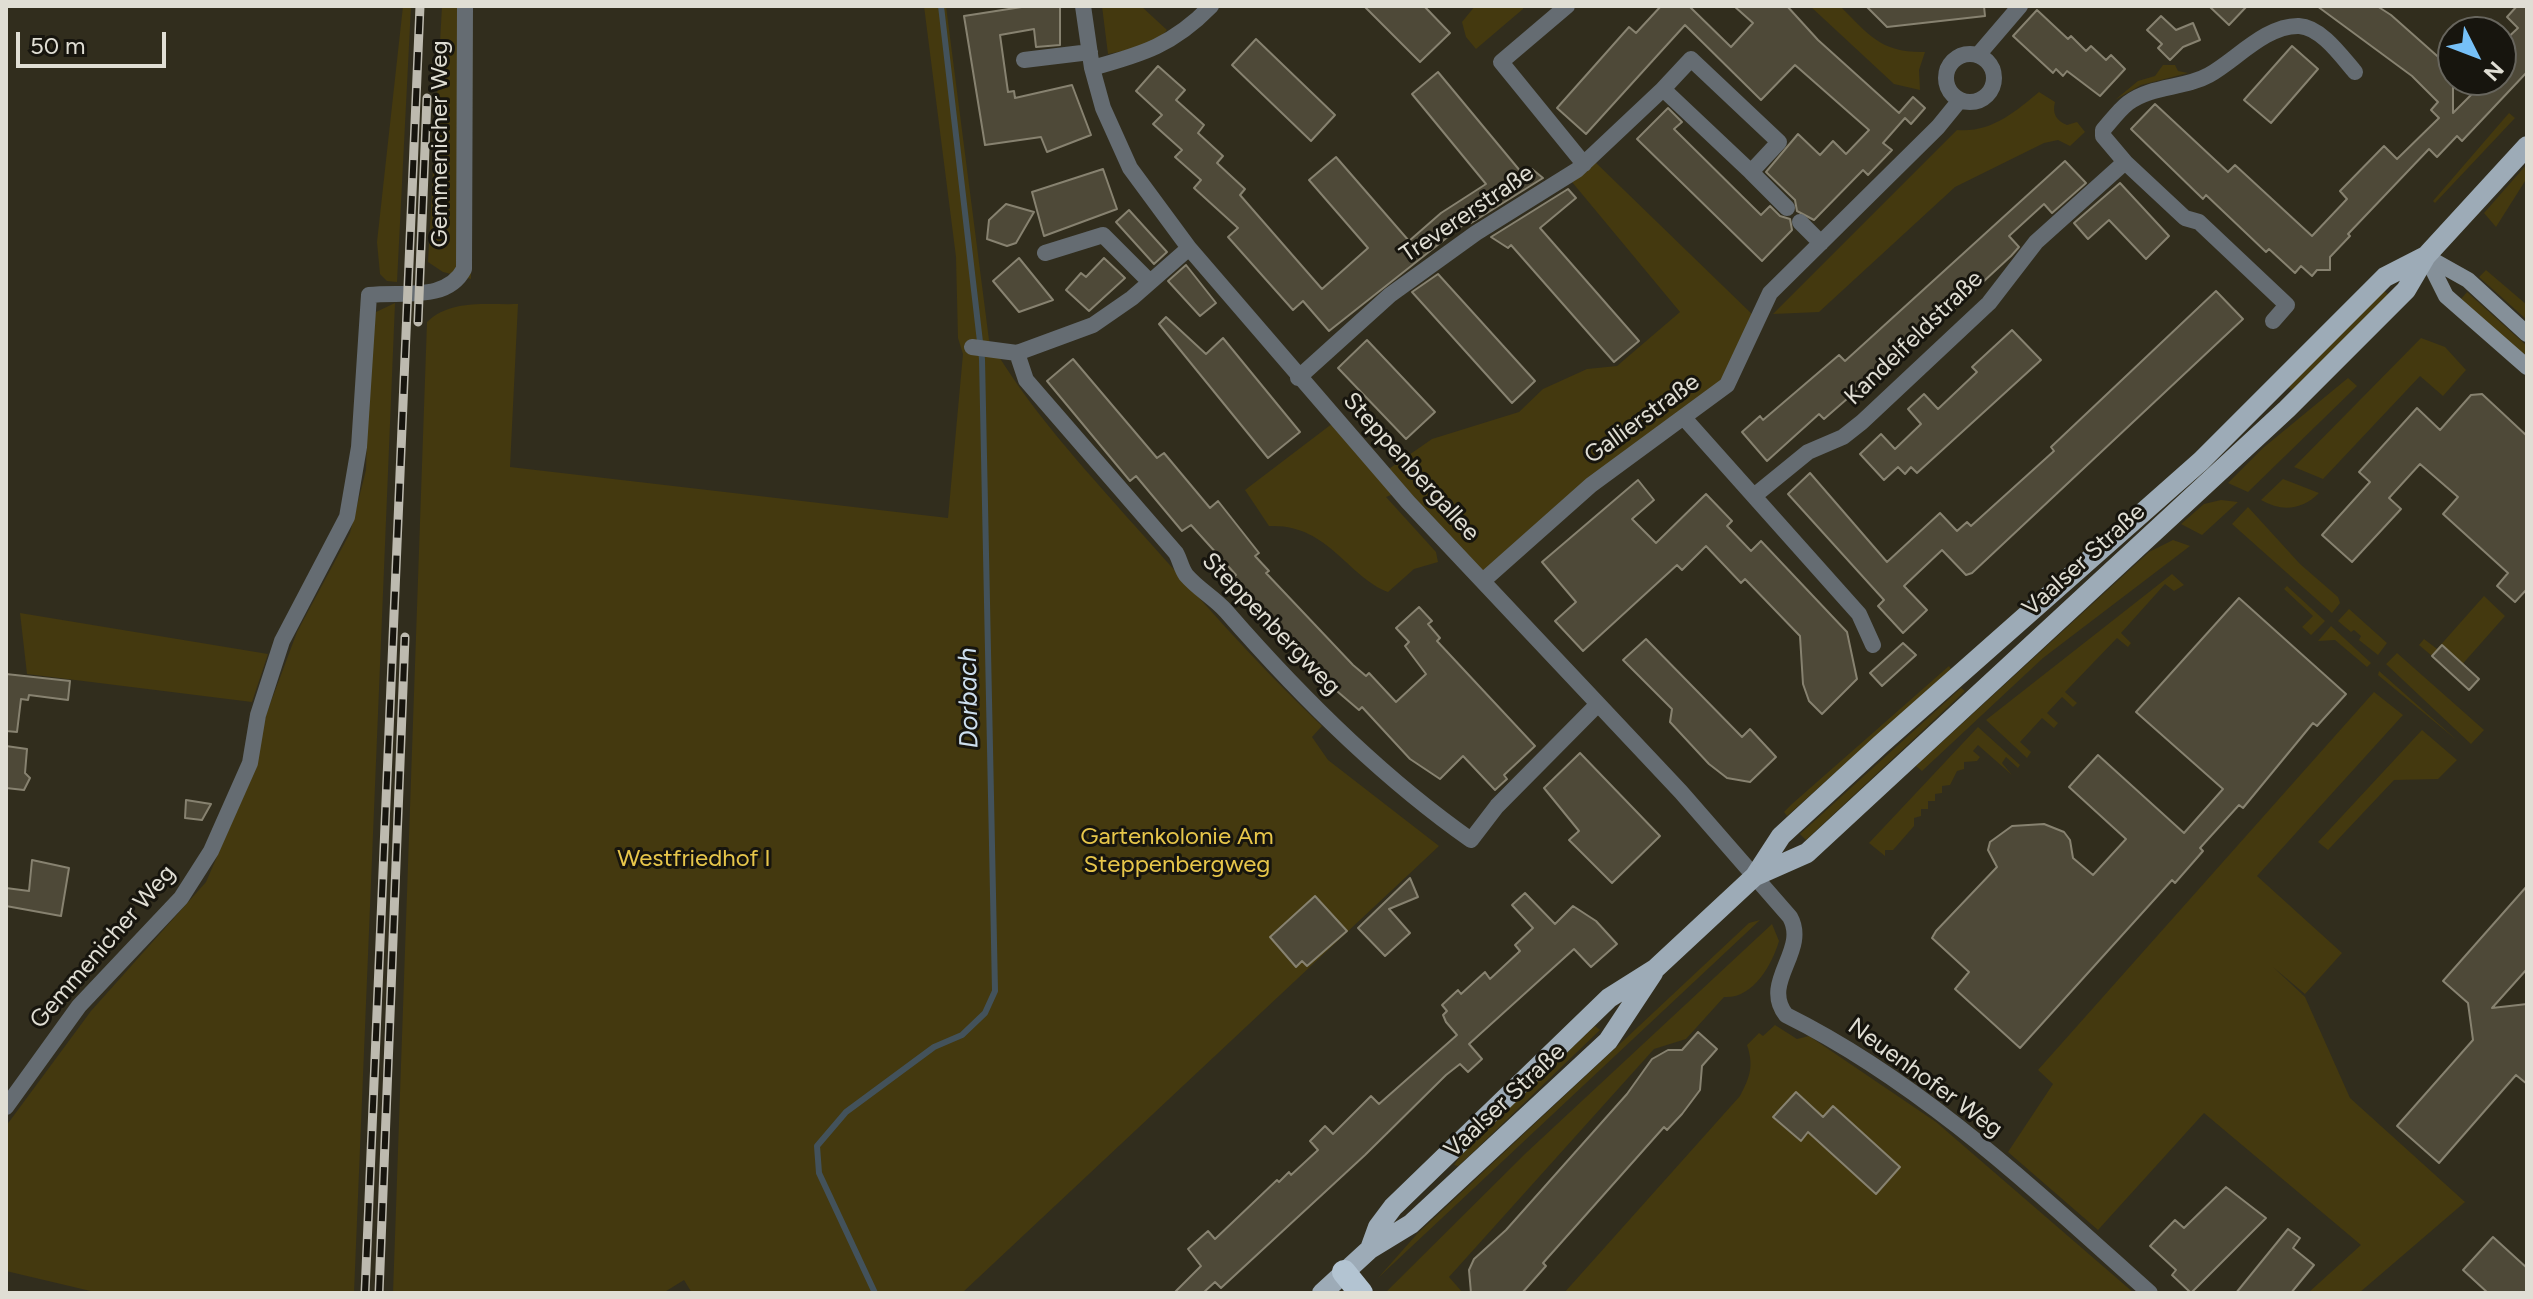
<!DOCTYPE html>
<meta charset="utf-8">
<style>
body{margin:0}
#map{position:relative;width:2533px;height:1299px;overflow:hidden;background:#312d1d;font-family:Figtree,sans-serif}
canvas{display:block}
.frame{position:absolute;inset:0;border:8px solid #e0ded4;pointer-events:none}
.north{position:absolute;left:2437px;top:16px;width:80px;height:80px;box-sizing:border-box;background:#17150e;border:2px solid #67655d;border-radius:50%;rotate:132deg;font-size:22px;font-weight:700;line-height:32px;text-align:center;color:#e0ded4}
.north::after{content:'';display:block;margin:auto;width:28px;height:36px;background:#76c0f7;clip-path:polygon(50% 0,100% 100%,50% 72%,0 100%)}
.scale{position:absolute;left:16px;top:32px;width:150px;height:36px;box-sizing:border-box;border:4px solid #e0ded4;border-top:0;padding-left:10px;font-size:24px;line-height:28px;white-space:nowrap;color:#e0ded4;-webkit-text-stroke:6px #17150e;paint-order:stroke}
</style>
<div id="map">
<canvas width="2533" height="1299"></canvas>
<div class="frame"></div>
<div class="north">N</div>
<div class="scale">50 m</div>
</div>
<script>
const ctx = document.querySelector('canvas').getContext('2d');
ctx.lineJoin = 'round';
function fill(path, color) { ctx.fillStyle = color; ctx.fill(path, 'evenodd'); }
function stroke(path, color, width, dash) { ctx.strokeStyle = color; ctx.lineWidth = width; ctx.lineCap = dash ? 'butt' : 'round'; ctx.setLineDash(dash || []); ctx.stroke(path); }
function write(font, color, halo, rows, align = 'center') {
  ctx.font = font + ' Figtree,sans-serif'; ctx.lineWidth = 6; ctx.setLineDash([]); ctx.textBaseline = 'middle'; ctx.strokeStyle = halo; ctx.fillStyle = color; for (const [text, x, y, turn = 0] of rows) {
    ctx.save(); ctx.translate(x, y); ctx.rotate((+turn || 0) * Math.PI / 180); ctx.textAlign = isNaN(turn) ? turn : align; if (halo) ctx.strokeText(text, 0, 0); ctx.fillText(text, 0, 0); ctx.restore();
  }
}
fill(new Path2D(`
 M403,6H411L397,282L387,281L380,274L377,242Z
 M442,6H473L471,279L443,272L428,262Z
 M924,6H946L989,340C1028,408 1083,467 1135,526C1196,594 1255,663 1322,726L1312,737L1328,760L1439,846L962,1293H692L684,1280L663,1293H393L427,322C451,299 485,305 518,304L510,467L948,518L963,354L958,338L956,257Z
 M1102,6H1141L1167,30C1155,46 1127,50 1108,54Z
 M1475,6H1523V9L1476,49L1466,37L1462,22Z
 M1810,6H1840C1869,35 1881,53 1925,52L1919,70L1920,90L1894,84Z
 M2163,65H2175L2178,71L2188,73L2141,85L2115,100L2138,81L2155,76Z
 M2039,92L2055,102C2052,113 2056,121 2067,125L2077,122L2085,132L2070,146L2058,140L2044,143L1955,187L1819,312L1773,314L1957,130C1991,133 2015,112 2039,92Z
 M2509,113L2515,118L2435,203L2433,201Z
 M1591,158L1756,318L1741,362L1685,419L1484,580L1399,492L1386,497L1436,552L1438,562L1414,569L1388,592C1347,576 1327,523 1269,526L1245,490L1337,420L1383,473L1432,439L1519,412L1543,389L1587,369L1617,366L1680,312L1567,176Z
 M2527,164V178L2496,227L2484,213Z
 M2486,270L2527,305V320L2479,277Z
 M2382,289L2389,295L2292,390L2288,387Z
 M2467,292L2527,346V359L2461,299Z
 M395,303L354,1293H99L6,1271V1126L91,1011L206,882L250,781L266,715L297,632L350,533L366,470L370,332L376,312Z
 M2421,338L2445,347L2466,370L2443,396L2420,376L2323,479L2294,467Z
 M2348,378L2357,386L2248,492L2228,483L2263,448Z
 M2283,479L2319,493C2302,510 2282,512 2261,500Z
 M2221,500L2238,502L2202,535L2181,524L2204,504Z
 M2248,507L2300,564L2338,597L2340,603L2332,613L2232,524Z
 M2173,540L2190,546L2043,658L1922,771L1916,766L2149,552Z
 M2172,574L2184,585L2174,591L2165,584L2121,633L2131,643L2128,647L2117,638L2065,692L2077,703L2073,707L2062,697L2047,713L2058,723L2054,728L2042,718L2020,742L2031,752L2027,758L1986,720Z
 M2287,586L2325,621L2311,635L2302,627L2313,616L2284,589Z
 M2484,596L2505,616L2459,668L2458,660L2443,646L2432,656L2419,645L2424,639L2437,649Z
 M2349,609L2387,643L2378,655L2359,640L2361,636L2354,630L2351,632L2338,621Z
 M20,613L268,654L252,702L27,674Z
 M2331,626L2371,663L2367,667L2335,640L2318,641Z
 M2397,653L2484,730L2471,744L2386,664Z
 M1949,666L1951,669L1787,816L1784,812L1792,804Z
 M2379,671L2459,742L2378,675Z
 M1961,688L1965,691L1806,840L1800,834Z
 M2374,692L2403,715L2257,876L2342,953L2305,994L2273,967L2305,997L2350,1098L2465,1202L2359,1293H2308L2361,1245L2204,1113L2098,1230L2008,1152L2053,1084L2038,1070Z
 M1978,727L2020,765L2018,768L2006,757L2002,763L2012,775L1978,745L1973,751L1980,757L1977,761L1964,762V769L1957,771L1950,785L1942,786V793L1935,794V801H1928V809H1921V816L1914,818V826L1893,850H1885V856L1869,843Z
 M2422,730L2457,760L2438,779L2394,780L2328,850L2318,842Z
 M1760,920L1378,1278L1417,1234L1749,923Z
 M1772,924L1779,941C1772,965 1753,999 1724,997L1686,1039L1654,1049L1449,1277L1463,1293H1385L1526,1153Z
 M1775,1025L1797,1039L1809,1036L1936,1122L2134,1293H1564L1740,1096C1750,1077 1754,1066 1747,1045L1759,1033L1763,1036Z
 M1595,1026L1600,1030L1471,1154L1458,1166L1454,1165L1463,1152Z`), '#44390f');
stroke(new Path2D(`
 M875,1293L819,1173L817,1146L846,1112L934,1047L962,1035L985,1013L995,991L982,359L941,6`), '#43525b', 6);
const building = new Path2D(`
 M1028,6H1060V45L1036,47L1034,29L1000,35L1008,92L1014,91L1015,98L1072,85L1091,135L1047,152L1041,137L985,145L964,16Z
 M1364,6H1424L1450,33L1420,62Z
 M1661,6H1689L1731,47L1753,23L1734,6H1787L1818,40L1899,113L1913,97L1925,108L1911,124L1905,118L1883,143L1892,150L1868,175L1863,170L1814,220L1797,211L1795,200L1766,172L1798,134L1820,155L1833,141L1846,154L1869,130L1795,65L1761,100L1685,25L1586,134L1557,108L1629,27L1636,33Z
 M1866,6H1984L1985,16L1887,27Z
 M2209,6H2247L2229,25Z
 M2317,6H2377L2391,15L2453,70V113L2486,80H2501V44L2518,28L2507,17L2517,6H2527V72L2462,141L2457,136L2437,157L2429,149L2348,234L2350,236L2330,257V270H2317L2312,276L2301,266L2295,273L2269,249L2266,252L2206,195L2203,199L2131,129L2155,104L2228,172L2235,165L2312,236L2347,199L2340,191L2384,146L2397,159L2439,118L2431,110L2438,102L2412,76Z
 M2037,10L2068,39L2071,36L2086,51L2091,46L2106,60L2111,55L2125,69L2100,96L2067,71L2063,76L2056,69L2053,73L2013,36Z
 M2161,16L2176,30L2193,23L2200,40L2183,47L2170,60L2158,48L2162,44L2147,30Z
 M1256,39L1335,115L1311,141L1232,65Z
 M2292,46L2318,69L2271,123L2244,100Z
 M1158,66L1185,90L1176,100L1204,125L1198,133L1223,156L1217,163L1245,189L1240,195L1322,289L1368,248L1309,180L1336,157L1409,241L1441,213L1486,184L1412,94L1438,72L1521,172L1532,169L1543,178L1471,223L1468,221L1329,331L1303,301L1293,310L1228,237L1238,228L1194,188L1201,180L1175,157L1182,150L1153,124L1162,115L1136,91Z
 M1668,108L1682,122L1674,129L1761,215L1770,206L1780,216L1790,219L1792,230L1762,261L1637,139Z
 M2065,161L2086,183L2052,213L2044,204L2009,236L2019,247L2011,256L1914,346L1911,343L1824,419L1819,414L1767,461L1742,432L1760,416L1763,420L1839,355L1845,361Z
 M1103,169L1117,209L1044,236L1032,192Z
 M2120,183L2169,236L2146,259L2109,220L2088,239L2074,223Z
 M1568,189L1576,198L1540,228L1639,341L1614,362L1511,245L1508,248L1491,237Z
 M1006,204L1034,212L1016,243L1007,246L987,239L989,220Z
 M1129,210L1167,252L1154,264L1116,222Z
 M1019,258L1053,300L1019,312L993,281Z
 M1104,258L1125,278L1089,311L1066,290L1081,273L1086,277Z
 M1186,265L1216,303L1200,316L1168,281Z
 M1438,274L1535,381L1512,403L1412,292Z
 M2216,291L2243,319L1972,573L1966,575L1942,550L1904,586L1927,610L1903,633L1878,606L1884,600L1788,494L1810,473L1887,562L1940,513L1957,531L1967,522L1971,526L2054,451L2051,447Z
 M1166,317L1206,354L1223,338L1300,432L1268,458L1159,324Z
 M2012,330L2041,360L1917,473L1911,467L1905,474L1898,467L1884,480L1860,454L1881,434L1895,449L1921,424L1908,409L1924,394L1938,409L1977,372L1972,367Z
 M1367,340L1435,412L1406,439L1338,368Z
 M1073,359L1157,458L1164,453L1210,508L1218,501L1259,553L1255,556L1269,571L1266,573L1353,665L1366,676L1369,673L1396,702L1426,674L1405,646L1409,642L1396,628L1419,607L1432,621L1428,624L1440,638L1437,641L1535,746L1504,775L1507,779L1495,790L1463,756L1440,779L1410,759L1362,707L1359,710L1331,686L1244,595L1246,593L1232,578L1236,575L1191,525L1182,531L1136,476L1130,481L1047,381Z
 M2482,394L2527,436V589L2515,602L2497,586L2508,573L2443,514L2458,497L2420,464L2389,498L2401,509L2352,562L2322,535L2370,482L2359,472L2417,408L2440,430L2471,395Z
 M1638,480L1654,500L1632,519L1656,543L1706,494L1732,521L1727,526L1751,551L1761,541L1847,632L1857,679L1822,714L1809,701L1803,684L1800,636L1745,579L1741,583L1706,546L1682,570L1677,565L1583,651L1555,621L1576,602L1542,562Z
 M2239,598L2346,694L2317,726L2313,723L2243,808L2239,805L2200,848L2203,851L2175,883L2172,880L2020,1048L1955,989L1969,972L1932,938L1936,931L1997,867L1988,850L1990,842L2012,826L2044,824L2064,832L2070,840L2073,858L2093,875L2126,839L2069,787L2098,755L2184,833L2223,789L2136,712Z
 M1646,639L1742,737L1750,729L1776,757L1750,782L1727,778L1709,764L1670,722L1672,709L1623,660Z
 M1903,643L1916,655L1882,686L1870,673Z
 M2442,645L2479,679L2469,690L2432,656Z
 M6,674L70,681L68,700L29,695L28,700L21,699L17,732L6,731Z
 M6,746L27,749L25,773L30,778L24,790L6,788Z
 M1580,753L1660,836L1612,883L1569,840L1579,831L1544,788Z
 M186,800L211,804L202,820L185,818Z
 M32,860L69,868L61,916L6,906V888L29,891Z
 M1410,878L1418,897L1389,909L1410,933L1385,956L1358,928Z
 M2527,886V969L2492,1008L2527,1004V1084L2516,1075L2439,1163L2397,1126L2473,1040L2468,1003L2443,981Z
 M1525,893L1555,924L1573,906L1596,921L1617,944L1591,967L1574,949L1469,1044L1482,1059L1468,1072L1460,1064L1446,1075L1365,1155L1221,1288L1215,1282L1203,1293H1174L1201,1266L1188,1249L1208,1231L1215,1239L1277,1180L1279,1182L1289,1172L1291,1175L1318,1150L1310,1141L1325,1126L1333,1134L1371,1096L1379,1104L1457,1035L1446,1022L1443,1015L1447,1011L1442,1005L1458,990L1461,994L1485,972L1490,979L1520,951L1515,945L1533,928L1512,905Z
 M1315,896L1347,931L1307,966L1302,961L1296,967L1270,937Z
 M1698,1032L1717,1049L1702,1066L1700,1090L1682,1114L1667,1130L1664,1127L1543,1263L1546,1266L1522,1293H1471L1469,1270L1474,1259L1506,1230L1627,1094L1652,1059L1668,1050H1682Z
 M1796,1092L1823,1117L1833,1106L1900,1167L1876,1194L1808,1132L1801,1141L1773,1117Z
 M2226,1187L2266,1218L2191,1293L2172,1275L2176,1270L2150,1246L2175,1220L2184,1228Z
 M2288,1229L2300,1238L2293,1248L2314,1265L2291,1293H2236Z
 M2493,1237L2527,1268V1293H2488L2463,1270Z`);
fill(building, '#4e4938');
stroke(building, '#878270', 2);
stroke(new Path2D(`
 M1083,6L1092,68L1103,108L1130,168L1189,248L1408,502L1681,792L1790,917C1809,951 1760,982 1786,1015C1923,1083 2037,1192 2150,1293
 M1567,6L1501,62L1584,164
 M1946 78a24 24 0 1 1 48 0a24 24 0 1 1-48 0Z
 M1978,55L2020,6
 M1691,59L1779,142L1751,172L1663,89Z
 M1024,60L1090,52
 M1092,68C1143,54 1173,45 1211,6
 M2125,162L2103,136V130C2111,121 2119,110 2128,103C2152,85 2184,89 2209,75C2236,60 2266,25 2299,26C2321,27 2342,57 2355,72
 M1751,172L1787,208
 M1800,222L1821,243
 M1045,253L1103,235L1150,282
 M972,347L1017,353L1093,325L1132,298L1189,248
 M1017,353L1026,380L1176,553C1180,560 1181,568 1186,575C1198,589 1213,597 1226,611C1299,695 1380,776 1471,840L1497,806L1598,704
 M1298,378L1390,295L1476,233L1577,170L1663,89
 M1685,419L1859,614L1873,645
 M1754,496L1808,452L1843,437L1862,422L1989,303L2036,242L2125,162L2185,218L2199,222L2287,305L2273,321
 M1484,580L1591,485L1727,385L1770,293L1938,127L1960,100
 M6,1107L79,1006L181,898L211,851L250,763L258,715L282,641L347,517L359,447L369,295C402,291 447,302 464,269L465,6`), '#656c72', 16);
stroke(new Path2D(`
 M2426,256L2446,296L2527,367
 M2427,257L2468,280L2527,334`), '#859099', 16);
stroke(new Path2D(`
 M1755,876L1807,853L2287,409L2406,290L2426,256L2527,146
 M1370,1249L1378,1227L1393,1207L1609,998L1655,969L1755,876L1781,836L1881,744L2201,461L2385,277L2426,256
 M1322,1293L1370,1249L1411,1224L1608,1041L1653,973`), '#9dabb7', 20);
stroke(new Path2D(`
 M1344,1272L1361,1293`), '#b3c4d2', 24);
const rail = new Path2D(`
 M418,322L427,98
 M365,1293L420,6
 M379,1293L405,637`);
stroke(rail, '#bdbaaf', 9);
stroke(rail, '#17150e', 6, [18]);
write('24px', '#e0ded4', '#17150e', [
 ["Gemmenicher Weg",440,144,-90],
 ["Trevererstraße",1467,214,-34],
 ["Kandelfeldstraße",1914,338,-44],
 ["Gallierstraße",1642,419,-36],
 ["Steppenbergallee",1411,467,48],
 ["Vaalser Straße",2084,560,-42],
 ["Steppenbergweg",1271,624,46],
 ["Gemmenicher Weg",103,947,-49],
 ["Neuenhofer Weg",1925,1078,36],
 ["Vaalser Straße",1505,1101,-43]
]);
write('24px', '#e7c64a', '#17150e', [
 ["Gartenkolonie Am",1177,837],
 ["Steppenbergweg",1177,865],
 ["Westfriedhof I",694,859]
]);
write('italic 26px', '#cddfef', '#17150e', [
 ["Dorbach",969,698,-91]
]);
</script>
